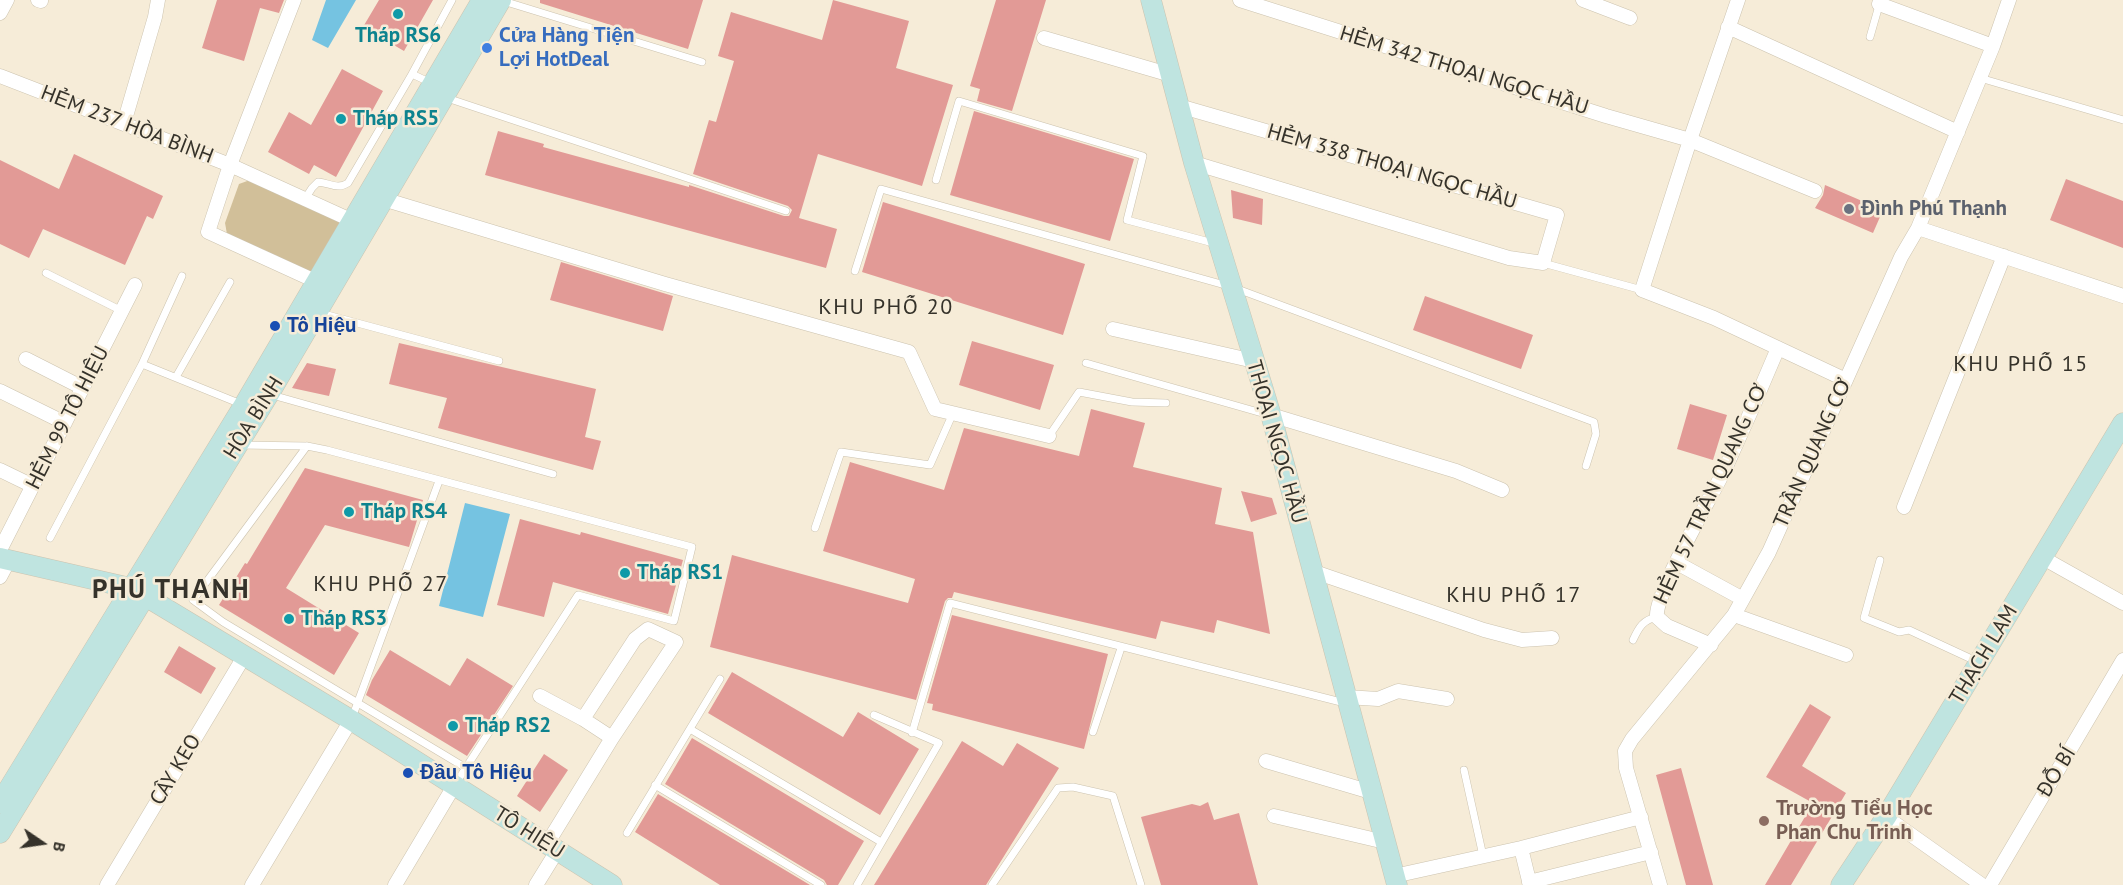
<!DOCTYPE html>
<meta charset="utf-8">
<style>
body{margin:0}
#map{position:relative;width:2123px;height:885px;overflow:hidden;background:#f6ecd8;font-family:"PT Sans",sans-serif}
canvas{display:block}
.north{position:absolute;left:12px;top:813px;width:60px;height:60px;-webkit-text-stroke:4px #f6ecd8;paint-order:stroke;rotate:103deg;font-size:16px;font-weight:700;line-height:24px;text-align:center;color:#35322a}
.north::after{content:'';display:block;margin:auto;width:21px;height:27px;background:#35322a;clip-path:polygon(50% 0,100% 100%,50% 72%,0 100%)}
</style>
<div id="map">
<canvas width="2123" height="885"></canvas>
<div class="north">B</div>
</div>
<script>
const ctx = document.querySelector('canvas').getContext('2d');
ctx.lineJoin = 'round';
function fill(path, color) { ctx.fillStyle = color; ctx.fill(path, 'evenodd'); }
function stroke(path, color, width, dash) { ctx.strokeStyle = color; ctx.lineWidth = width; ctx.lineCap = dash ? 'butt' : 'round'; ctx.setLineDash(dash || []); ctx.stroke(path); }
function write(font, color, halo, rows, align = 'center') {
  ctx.font = font + ' "PT Sans",sans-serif'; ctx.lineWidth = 5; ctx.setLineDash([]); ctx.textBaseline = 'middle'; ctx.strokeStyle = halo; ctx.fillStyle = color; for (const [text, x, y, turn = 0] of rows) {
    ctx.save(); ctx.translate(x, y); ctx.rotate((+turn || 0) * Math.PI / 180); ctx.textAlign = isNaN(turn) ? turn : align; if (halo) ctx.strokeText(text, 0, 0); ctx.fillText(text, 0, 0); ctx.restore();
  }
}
fill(new Path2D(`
 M250,180L339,221L340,224L311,273L227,234L225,223L239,184Z`), '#d1bf99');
fill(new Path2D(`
 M326,0H356L328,48L312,40Z
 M465,503L510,514L483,617L439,606Z`), '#75c3e1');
fill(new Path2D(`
 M217,0H284L279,13L260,8L244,61L202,48Z
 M379,0H433L404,51L363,27Z
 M540,0H703L688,49L540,3Z
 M833,0L909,21L896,68L953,85L922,186L818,154L799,218L837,229L826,268L485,175L498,131L544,144L543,147L689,187V185L784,216H789L792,210L788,206L693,174L709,120L716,122L734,61L718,56L731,12L822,40Z
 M996,0H1046L1012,111L977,101L980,89L970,86Z
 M342,69L383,91L336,177L314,165L309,174L268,152L289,112L311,125Z
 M974,111L1134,159L1110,241L950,195Z
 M74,154L163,196L153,219L147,216L125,265L43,229L29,258L0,244V160L59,189Z
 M2066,179L2123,201V248L2050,220Z
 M1825,185L1883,210L1873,233L1815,208L1823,195Z
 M1231,190L1263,199L1262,225L1233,218Z
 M883,202L1085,264L1063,335L862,272Z
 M561,262L673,296L663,331L550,300Z
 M1425,296L1533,335L1521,369L1413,330Z
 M972,341L1054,365L1040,410L959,385Z
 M399,343L596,389L585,437L601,441L593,470L438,428L447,398L389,384Z
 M307,363L336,369L329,396L292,388Z
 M1690,404L1727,415L1713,460L1677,449Z
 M1091,409L1145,423L1133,467L1222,488L1215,524L1253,532L1270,634L1217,620L1214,633L1161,621L1156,639L954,592L952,598H948L945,601L916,700L710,647L732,555L908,603L915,579L823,551L850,462L944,490L964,428L1079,456Z
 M305,468L423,500L409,547L325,525L286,588L359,633L334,675L219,605L245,563L247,564Z
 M1241,491L1272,498L1277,514L1251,522Z
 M520,519L580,535L581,532L683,560L668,614L553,582L544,617L497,605Z
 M952,615L1108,654L1084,749L932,710L933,704L927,703Z
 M179,646L216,668L201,694L164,672Z
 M390,650L450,686L467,658L513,686L467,756L366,695L372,680Z
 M732,672L843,737L858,712L919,749L880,815L708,713Z
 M1810,704L1831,717L1802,766L1846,793L1791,885H1765L1813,803L1766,777Z
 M692,738L864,841L838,885H827L824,880L665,784Z
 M962,741L1003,766L1017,743L1059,768L986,885H874Z
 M544,754L568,770L540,812L517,796Z
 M1681,768L1713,885H1686L1656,775Z
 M658,794L810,885H720L635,832Z
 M1208,802L1214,820L1239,813L1258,885H1161L1141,817L1192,804L1200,806Z`), '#e29a96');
const lane = new Path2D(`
 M503,1L702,62
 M1870,37L1880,2
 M412,74L452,0
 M1980,78L2123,120
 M447,98L786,211
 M936,180L959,101L1143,156L1127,220L1217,244
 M305,199L312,188L318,182C330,183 337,190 348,183L412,74L431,83
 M1543,263L1642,290
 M855,271L881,189L1232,287L1594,422L1596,434L1586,466
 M46,273L122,311
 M182,276L142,364L241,404
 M320,313L499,361
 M1086,363L1269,415
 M176,377L230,282
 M272,395L553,474
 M1049,436L1079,392L1132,402L1166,403
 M240,445L307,446L327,450L692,547L674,621L578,595L456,783
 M307,446L193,600L223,622L466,768
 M815,528L841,452L930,465L953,413
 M50,538L142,364
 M1880,560L1864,618L1899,632L1909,630L1978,662
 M1633,640C1639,627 1643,620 1657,617
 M352,718L439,481
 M690,729L881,842
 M1093,732L1121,648
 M912,733L950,603L1345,703
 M1464,770L1483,856
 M655,785L821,885
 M627,833L720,679
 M857,885L939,743L874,715
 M992,885L1058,788L1073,787L1113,796L1141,885`);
const street = new Path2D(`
 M38,0L41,1
 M294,0L230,165L353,221
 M1240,0L1606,116L1690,140L1815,191
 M1583,0L1630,18
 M1738,0L1690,140L1642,290L1714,318L1846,380
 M1879,4L1993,46
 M0,13L7,0
 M1728,27L1958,132
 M1044,38L1171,75
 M0,76L230,165L208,232L324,285
 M1179,106L1557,215L1543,263L1509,258L1194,163
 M124,123L155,17L158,0
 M383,199L665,284L909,352L935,409L1049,436
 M1918,228L2123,296
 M1113,329L1254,361
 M26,359L83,388
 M0,391L65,423
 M1271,415L1456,471L1502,490
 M0,470L33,486
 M1904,507L2004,256
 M0,550L135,285
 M2043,558L2123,603
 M1677,563L1743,599
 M1312,571L1484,630L1522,640L1552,638
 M0,577L9,560
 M1734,615L1846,655
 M1711,645L1667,626L1657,617C1654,595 1711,497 1724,471C1743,430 1761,389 1778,348
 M540,696L583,719
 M1346,697L1378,699L1398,691L1447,699
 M1266,761L1371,792
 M1274,816L1385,842
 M1886,817L1982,885
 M547,844L612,738L676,642L648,629L635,639L583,719L612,738
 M1521,848L1530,885
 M1394,876L1521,848L1641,817
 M1529,882L1651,852
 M107,885L245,655
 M252,885L351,720
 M395,885L454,786
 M536,885L557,851
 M1660,885L1626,768L1625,751L1632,739L1734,615L1769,552L1901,257L1918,228L1993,46L2009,0
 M1990,885L2123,660`);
const secondary = new Path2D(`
 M1151,0L1194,163L1271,415L1397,885
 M0,558L131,588L145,596L351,720L612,885
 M0,803L244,405L482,0
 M0,833L269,394L501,0
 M1841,885L1886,817L2123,423`);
stroke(lane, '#ccc3af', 8);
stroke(street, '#ccc3af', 15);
stroke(secondary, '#ccc3af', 21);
stroke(lane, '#fff', 7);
stroke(street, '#fff', 14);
stroke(secondary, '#bfe4e0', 20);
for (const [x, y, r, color] of [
 [398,14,6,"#0f9aa8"],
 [487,48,6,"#3f7fe0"],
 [341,119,6,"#0f9aa8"],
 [1849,209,6,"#6b7280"],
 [275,326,6,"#1a4fb4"],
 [349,512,6,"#0f9aa8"],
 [625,573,6,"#0f9aa8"],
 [289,619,6,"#0f9aa8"],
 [453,726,6,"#0f9aa8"],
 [408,773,6,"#1a4fb4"],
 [1764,821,6,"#8d6e63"]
]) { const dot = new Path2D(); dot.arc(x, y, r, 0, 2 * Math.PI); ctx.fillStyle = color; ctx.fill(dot); stroke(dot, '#f6ecd8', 2); }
write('bold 21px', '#0d838f', '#f6ecd8', [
 ["Tháp RS6",398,36,"center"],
 ["Tháp RS5",353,119],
 ["Tháp RS4",361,512],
 ["Tháp RS1",637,573],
 ["Tháp RS3",301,619],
 ["Tháp RS2",465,726]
], 'left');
write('bold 21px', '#366cbe', '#f6ecd8', [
 ["Cửa Hàng Tiện",499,36],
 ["Lợi HotDeal",499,60]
], 'left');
write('21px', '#35322a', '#f6ecd8', [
 ["HẺM 342 THOẠI NGỌC HẦU",1464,71,17],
 ["HẺM 237 HÒA BÌNH",127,125,21],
 ["HẺM 338 THOẠI NGỌC HẦU",1392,167,16],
 ["HẺM 99 TÔ HIỆU",68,418,-63],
 ["HÒA BÌNH",254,418,-58],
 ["THOẠI NGỌC HẦU",1276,442,74],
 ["TRẦN QUANG CƠ",1813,453,-66],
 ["HẺM 57 TRẦN QUANG CƠ",1711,494,-65],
 ["THẠCH LAM",1984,655,-59],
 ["CÂY KEO",176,770,-59],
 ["ĐỖ BÍ",2057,772,-59],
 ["TÔ HIỆU",529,833,32]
]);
write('bold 21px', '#5b616d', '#f6ecd8', [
 ["Đình Phú Thạnh",1861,209]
], 'left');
write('bold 21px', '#164399', '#f6ecd8', [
 ["Tô Hiệu",287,326],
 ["Đầu Tô Hiệu",420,773]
], 'left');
write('bold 21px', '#785e54', '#f6ecd8', [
 ["Trường Tiểu Học",1776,809],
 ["Phan Chu Trinh",1776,833]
], 'left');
ctx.letterSpacing = '1.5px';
write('22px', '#35322a', '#f6ecd8', [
 ["KHU PHỐ 20",886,308],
 ["KHU PHỐ 15",2021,365],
 ["KHU PHỐ 27",381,585],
 ["KHU PHỐ 17",1514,596]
]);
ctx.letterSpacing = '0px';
ctx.letterSpacing = '1.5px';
write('bold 27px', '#35322a', '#f6ecd8', [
 ["PHÚ THẠNH",171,590]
]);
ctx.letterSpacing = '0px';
</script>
